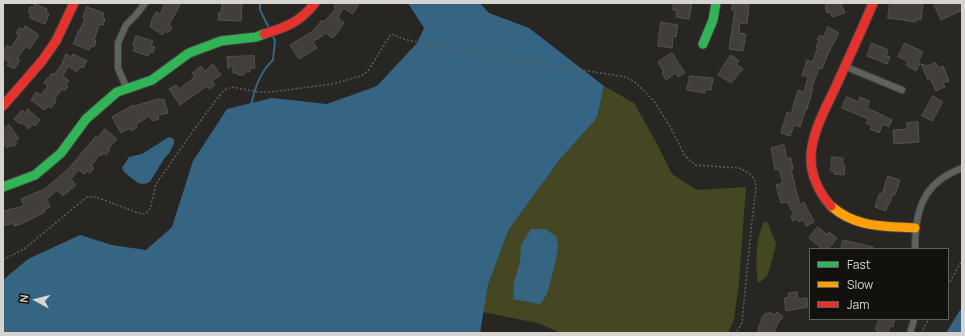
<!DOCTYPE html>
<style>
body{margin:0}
#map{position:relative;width:965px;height:336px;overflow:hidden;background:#282622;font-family:Manrope,sans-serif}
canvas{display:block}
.frame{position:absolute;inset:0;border:4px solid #d7d4cf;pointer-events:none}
.legend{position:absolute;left:809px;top:248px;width:140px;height:72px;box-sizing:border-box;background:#12110d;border:1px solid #615f5b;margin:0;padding:5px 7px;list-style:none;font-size:12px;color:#d7d4cf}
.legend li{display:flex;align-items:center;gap:8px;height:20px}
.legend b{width:20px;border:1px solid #615f5b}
.north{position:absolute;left:16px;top:280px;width:40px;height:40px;-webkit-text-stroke:3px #12110d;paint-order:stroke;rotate:277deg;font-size:11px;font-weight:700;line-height:16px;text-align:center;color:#d7d4cf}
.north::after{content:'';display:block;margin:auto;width:14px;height:18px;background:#d7d4cf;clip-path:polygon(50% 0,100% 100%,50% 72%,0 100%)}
</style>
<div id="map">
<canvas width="965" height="336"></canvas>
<div class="frame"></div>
<ul class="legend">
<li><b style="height:5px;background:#30b455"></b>Fast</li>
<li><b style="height:5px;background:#ff9f0a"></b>Slow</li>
<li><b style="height:5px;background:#e5322d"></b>Jam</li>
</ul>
<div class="north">N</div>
</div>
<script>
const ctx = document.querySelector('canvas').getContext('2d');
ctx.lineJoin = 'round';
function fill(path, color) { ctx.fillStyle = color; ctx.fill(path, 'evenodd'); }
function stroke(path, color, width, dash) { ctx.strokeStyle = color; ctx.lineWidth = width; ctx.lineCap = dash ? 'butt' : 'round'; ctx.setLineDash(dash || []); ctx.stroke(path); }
fill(new Path2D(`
 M604,86L634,103L656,142L672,174L697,190L746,187L739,282L734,320L728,333H561L537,323L483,312L488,285L509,229L561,158L597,118Z
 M764,222L768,223L776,244L769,272L767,276L760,282H758C755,266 756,236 764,222Z`), '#454723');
fill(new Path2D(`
 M408,3H480L489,13L529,28L604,86L597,118L561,158L509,229L488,285L480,333H3V280L28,259L80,235L112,245L146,250L172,227L193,161L227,109L272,98L327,104L377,86L417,43L424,28Z
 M169,137L174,139V143L170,152L164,159L151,180L148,183L143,184L138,183L124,172L122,168L129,157L142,154Z
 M531,229H545L556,236L558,247L555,264L547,294L540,304L513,299L514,282L520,263L521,245Z
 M960,310H962V333H946Z`), '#356583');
stroke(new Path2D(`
 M260,3V10L270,30
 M251,105C255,88 260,72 273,60L275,41L272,34`), '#356583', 2);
const building = new Path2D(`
 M165,3H181L169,25L172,27L168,33L165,31L163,35L150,27L152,22L151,21L156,12L160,14Z
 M226,3L242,4L241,21L218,20L219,12L221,13L222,4H225Z
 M333,3H359L353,14L343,8L338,18L344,23L333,38L326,33L313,42L317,48L299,59L290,45L313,31L322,20L324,22L336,8L334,7L335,4Z
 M674,3H692L689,19L676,17L677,11L673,10Z
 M733,3H741L749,5L747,24L740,23L739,33L746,34L743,51L729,49L735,10H732Z
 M826,3H841L845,13L832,17L830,12L827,13L825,6H827Z
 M890,3H923L921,20L916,19V22L888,18Z
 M940,3H962V10L941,20L934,5Z
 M35,4L47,9L46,13L49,14L45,24L30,18L31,14L28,12L30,7L33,8Z
 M87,7L104,13L103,18L105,19L103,25L100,24L98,28L94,40L96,41L94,47L91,46L89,50L73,44L79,30H80L85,18L83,17Z
 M661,22L678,25L676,37L673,36L672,48L658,46Z
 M25,26L39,35L30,49L26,46L17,59L20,60L14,69L7,65L9,62L3,58V50L7,45L11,48L19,35L16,33L19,28L23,30Z
 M828,27L839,33L827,56L822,69L819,68L812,87L813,88L807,109H806L800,127L794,125L790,136L781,133L787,112L791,114L798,90L804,92L808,77L802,75L807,60L812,62L818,48L816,47L819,41L817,40L820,35L823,37Z
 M136,36L153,41L151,46L155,47L153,53L150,52L148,56L133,51L135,46L133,45Z
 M872,43L888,50L886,56L890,57L887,64L867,56Z
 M905,43L923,52L918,62L920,63L916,71L906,65L908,61L898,57Z
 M672,53L685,73L678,77L676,73L666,80L662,73L664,72L658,62Z
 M66,54L71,57L73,54L87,61L83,68L80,67L77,72L68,66L63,76L69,81L66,85L68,87L64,91L62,89L54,100L56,101L51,108L48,106L45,110L31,100L36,92L41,95L48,86L44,83L52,73L54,75L62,64Z
 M731,55L739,61L736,64L743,69L731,83L718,75Z
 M254,56L255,68H250V72H244V75H238V73H233V65L228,69L227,57Z
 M936,63L938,68L943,66L949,81L943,83L945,87L936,91L930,79L928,80L921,64L927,66Z
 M213,64L221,75L212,81L215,85L210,89L207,86L180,105L169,89L176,85L179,89L195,77L192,73L201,66L205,71Z
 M690,76L713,78L711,90H705V93L687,90Z
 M933,96L943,102L932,121L922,116Z
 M847,97L858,102L860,97L870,101L867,108L892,120L889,127L883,124L879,133L870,129L872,126L866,123L868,119L842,108Z
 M159,99L160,100L164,99L168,113L158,115L159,119L152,121L150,116L136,124L137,127L131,131L130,128L121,133L112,117L133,105L134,106Z
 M28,109L40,120L35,126L33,124L29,129L21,122L20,124L14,119L22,110L25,113Z
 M918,122L919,142L894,144L893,130L907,129V123Z
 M9,125L19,139L15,141L17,144L12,147L11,145L7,148L3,143V129Z
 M105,129L117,139L108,149L110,150L106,155L104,153L101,156L100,154L91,166L94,168L90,173L87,171L84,174L78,170L71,179L76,185L63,196L57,190L47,199L50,207L44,210L45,212L21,224L14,226L13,223L3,226V211L24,206L21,199L45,189L68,169L96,136L98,137Z
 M784,145L787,159L791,158L793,170H791L800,205L804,202L814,222L806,226L803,220L799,222L797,219L793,221L791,216L794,214L787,202L781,203L776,185L783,183L779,169L775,170L771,148Z
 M832,157L843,158V165L845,166L844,175L834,174V171H831Z
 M888,176L900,180L895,195L893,194L889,205H888L886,211L875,207L879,194H882Z
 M818,227L827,235L829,232L837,238L828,249H822L809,238Z
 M843,240L873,247V249H841Z
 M797,292L798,299L807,298L808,307L786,311L784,298L789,297L788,294Z
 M770,312L774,315L777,312L783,317L778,323L774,333H757L762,317L766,313L768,314Z
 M879,319H895L893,327L890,326L888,333H877L878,330H876Z`);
fill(building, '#413e3c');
stroke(building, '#54514f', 1);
const street = new Path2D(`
 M844,66L902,90
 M127,89L118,68V43L126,25L136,15L145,3
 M915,249C915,224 918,196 940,180C946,175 955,171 962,168
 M910,333L913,323L914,319`);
const fast = new Path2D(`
 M703,44L713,20L716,3
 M3,187L35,175L61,153L86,119L117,92L152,80L189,53L221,41L256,37L264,34`);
const slow = new Path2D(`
 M831,206C856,228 884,226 915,228`);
const jam = new Path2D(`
 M264,34C287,27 300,22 315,3
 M3,106L42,61L56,41L74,3
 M831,206C819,193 810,174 811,156C812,131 827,106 837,84C849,57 862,30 873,3`);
stroke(street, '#43423f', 8);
stroke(fast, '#43423f', 11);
stroke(slow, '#43423f', 11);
stroke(jam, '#43423f', 11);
stroke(new Path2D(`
 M3,260L24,249L87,197H96L138,213L145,214L150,209L156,184L201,120L224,90L232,87L258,92H272L332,84L361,76L368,71L391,34L407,40L469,52L626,77L635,82L654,101L671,128L685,156L695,165L739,168L749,173L755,180L756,190L752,220L742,323L736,333
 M948,285L962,260
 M921,333L929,319`), '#5d5d59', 1.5, [2, 2]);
stroke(street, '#5d625a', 6);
stroke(fast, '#30b455', 9);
stroke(slow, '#ff9f0a', 9);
stroke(jam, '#e5322d', 9);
</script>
